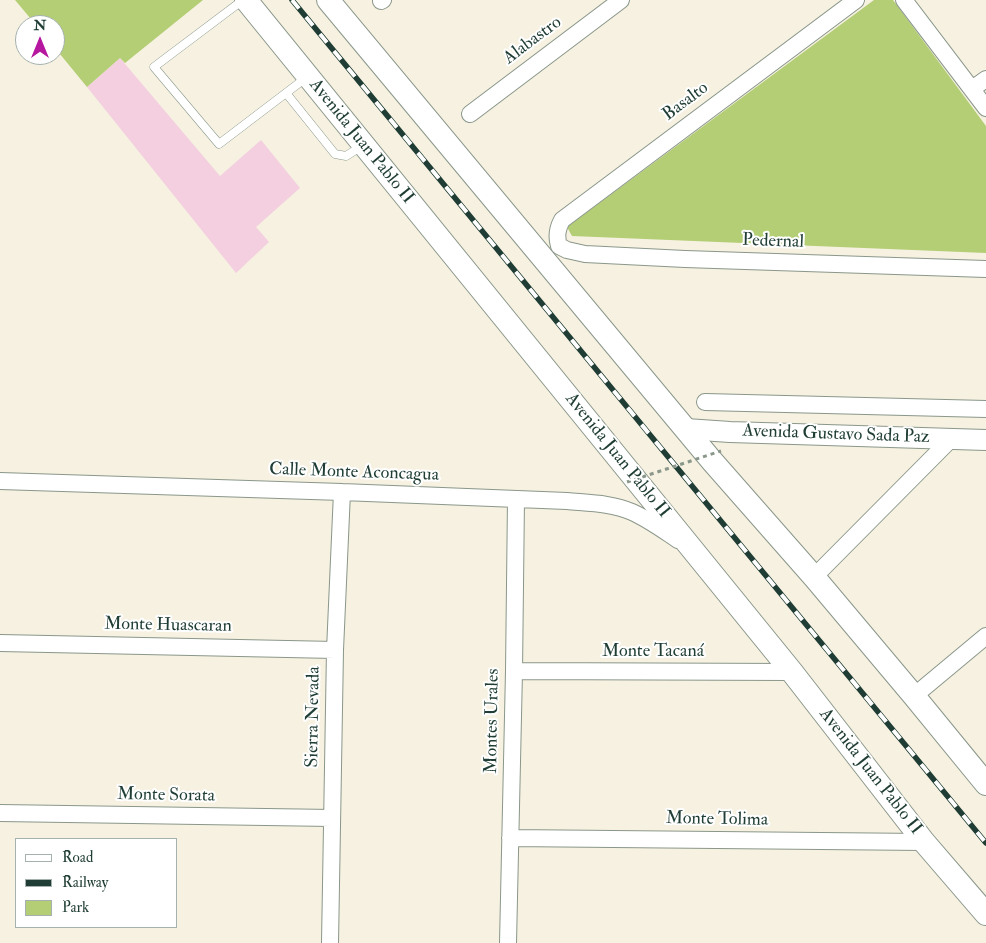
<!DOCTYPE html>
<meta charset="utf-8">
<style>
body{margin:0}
#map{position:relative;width:986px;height:943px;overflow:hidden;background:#f6f1e1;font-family:"IM FELL Double Pica",serif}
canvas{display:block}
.legend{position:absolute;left:15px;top:838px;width:162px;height:90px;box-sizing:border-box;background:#fff;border:1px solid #a5b1ae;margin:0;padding:6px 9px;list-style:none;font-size:15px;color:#1f3d34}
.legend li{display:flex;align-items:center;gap:10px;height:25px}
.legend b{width:25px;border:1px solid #a5b1ae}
.north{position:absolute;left:15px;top:15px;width:50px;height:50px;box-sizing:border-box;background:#fff;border:1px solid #a5b1ae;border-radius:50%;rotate:0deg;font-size:14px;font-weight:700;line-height:20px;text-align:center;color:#1f3d34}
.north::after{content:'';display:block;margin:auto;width:18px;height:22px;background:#b5179e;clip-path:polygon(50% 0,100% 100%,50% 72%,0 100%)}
</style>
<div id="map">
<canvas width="986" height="943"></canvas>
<ul class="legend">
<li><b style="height:6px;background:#fff"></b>Road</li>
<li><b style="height:6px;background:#1f3d34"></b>Railway</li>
<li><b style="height:14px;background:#b3ce74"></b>Park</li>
</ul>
<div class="north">N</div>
</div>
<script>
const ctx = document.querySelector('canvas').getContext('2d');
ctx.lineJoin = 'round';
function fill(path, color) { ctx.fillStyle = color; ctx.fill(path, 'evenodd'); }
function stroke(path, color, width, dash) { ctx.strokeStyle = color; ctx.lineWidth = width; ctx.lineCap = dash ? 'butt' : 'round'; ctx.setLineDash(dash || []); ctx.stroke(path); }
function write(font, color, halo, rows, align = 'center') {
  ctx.font = font + ' "IM FELL Double Pica",serif'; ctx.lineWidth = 4; ctx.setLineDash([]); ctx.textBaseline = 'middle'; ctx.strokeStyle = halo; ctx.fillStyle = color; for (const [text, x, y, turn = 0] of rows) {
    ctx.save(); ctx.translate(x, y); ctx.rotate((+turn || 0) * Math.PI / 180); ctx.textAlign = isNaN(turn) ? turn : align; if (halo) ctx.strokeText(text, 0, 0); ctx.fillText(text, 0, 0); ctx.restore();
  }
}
fill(new Path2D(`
 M120,58L220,176L261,140L300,188L256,227L269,242L236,273L87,87Z`), '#f3cfe0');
fill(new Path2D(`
 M15,0H203L125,63L120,58L87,87L55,48V25H36Z
 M874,0H893L986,126V253L572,236L567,227Z`), '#b3ce74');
const service = new Path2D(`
 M243,0L154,67L219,144L307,77
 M286,93L335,154L346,156L362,146`);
const minor = new Path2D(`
 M856,0L562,220C557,229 556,236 559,246L567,250L585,254L685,259L986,269
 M904,0L986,108
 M381,1L383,0
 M972,89L986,79
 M470,114L621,0
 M705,402L986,409
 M0,481L342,492L567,501C588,503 612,503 632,512C648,519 663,530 678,540
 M814,577L951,439
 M0,643L335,650
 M514,671L792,672
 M914,696L986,636
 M0,813L332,818
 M510,838L924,842
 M330,943L335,650L342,492
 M508,943L514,671L516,499`);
const tertiary = new Path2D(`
 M686,429L730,432L986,440`);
const secondary = new Path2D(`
 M246,0L792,672L924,842L986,914
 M328,0L712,461L814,577L914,696L986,784`);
stroke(service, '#8a978a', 9);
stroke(minor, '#8a978a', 18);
stroke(tertiary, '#8a978a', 22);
stroke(secondary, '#8a978a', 24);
stroke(service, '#fff', 8);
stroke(minor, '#fff', 16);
stroke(tertiary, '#fff', 20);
stroke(secondary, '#fff', 22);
const rail = new Path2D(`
 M292,0L986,843`);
stroke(rail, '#1f3d34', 5.5);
stroke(rail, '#fff', 4, [11]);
stroke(new Path2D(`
 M627,482L721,451`), '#8a978a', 3, [4, 4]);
write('18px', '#1f3d34', '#fff', [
 ["Alabastro",533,41,-37],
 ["Basalto",686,102,-37],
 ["Avenida Juan Pablo II",361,142,51],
 ["Pedernal",773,242,2],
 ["Avenida Gustavo Sada Paz",836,435,2],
 ["Avenida Juan Pablo II",617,456,51],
 ["Calle Monte Aconcagua",354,473,2],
 ["Monte Huascaran",168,626,1],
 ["Monte Tacaná",653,652],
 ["Sierra Nevada",314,717,-89],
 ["Montes Urales",493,721,-89],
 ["Avenida Juan Pablo II",870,772,52],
 ["Monte Sorata",166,796,1],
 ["Monte Tolima",717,820,1]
]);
</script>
